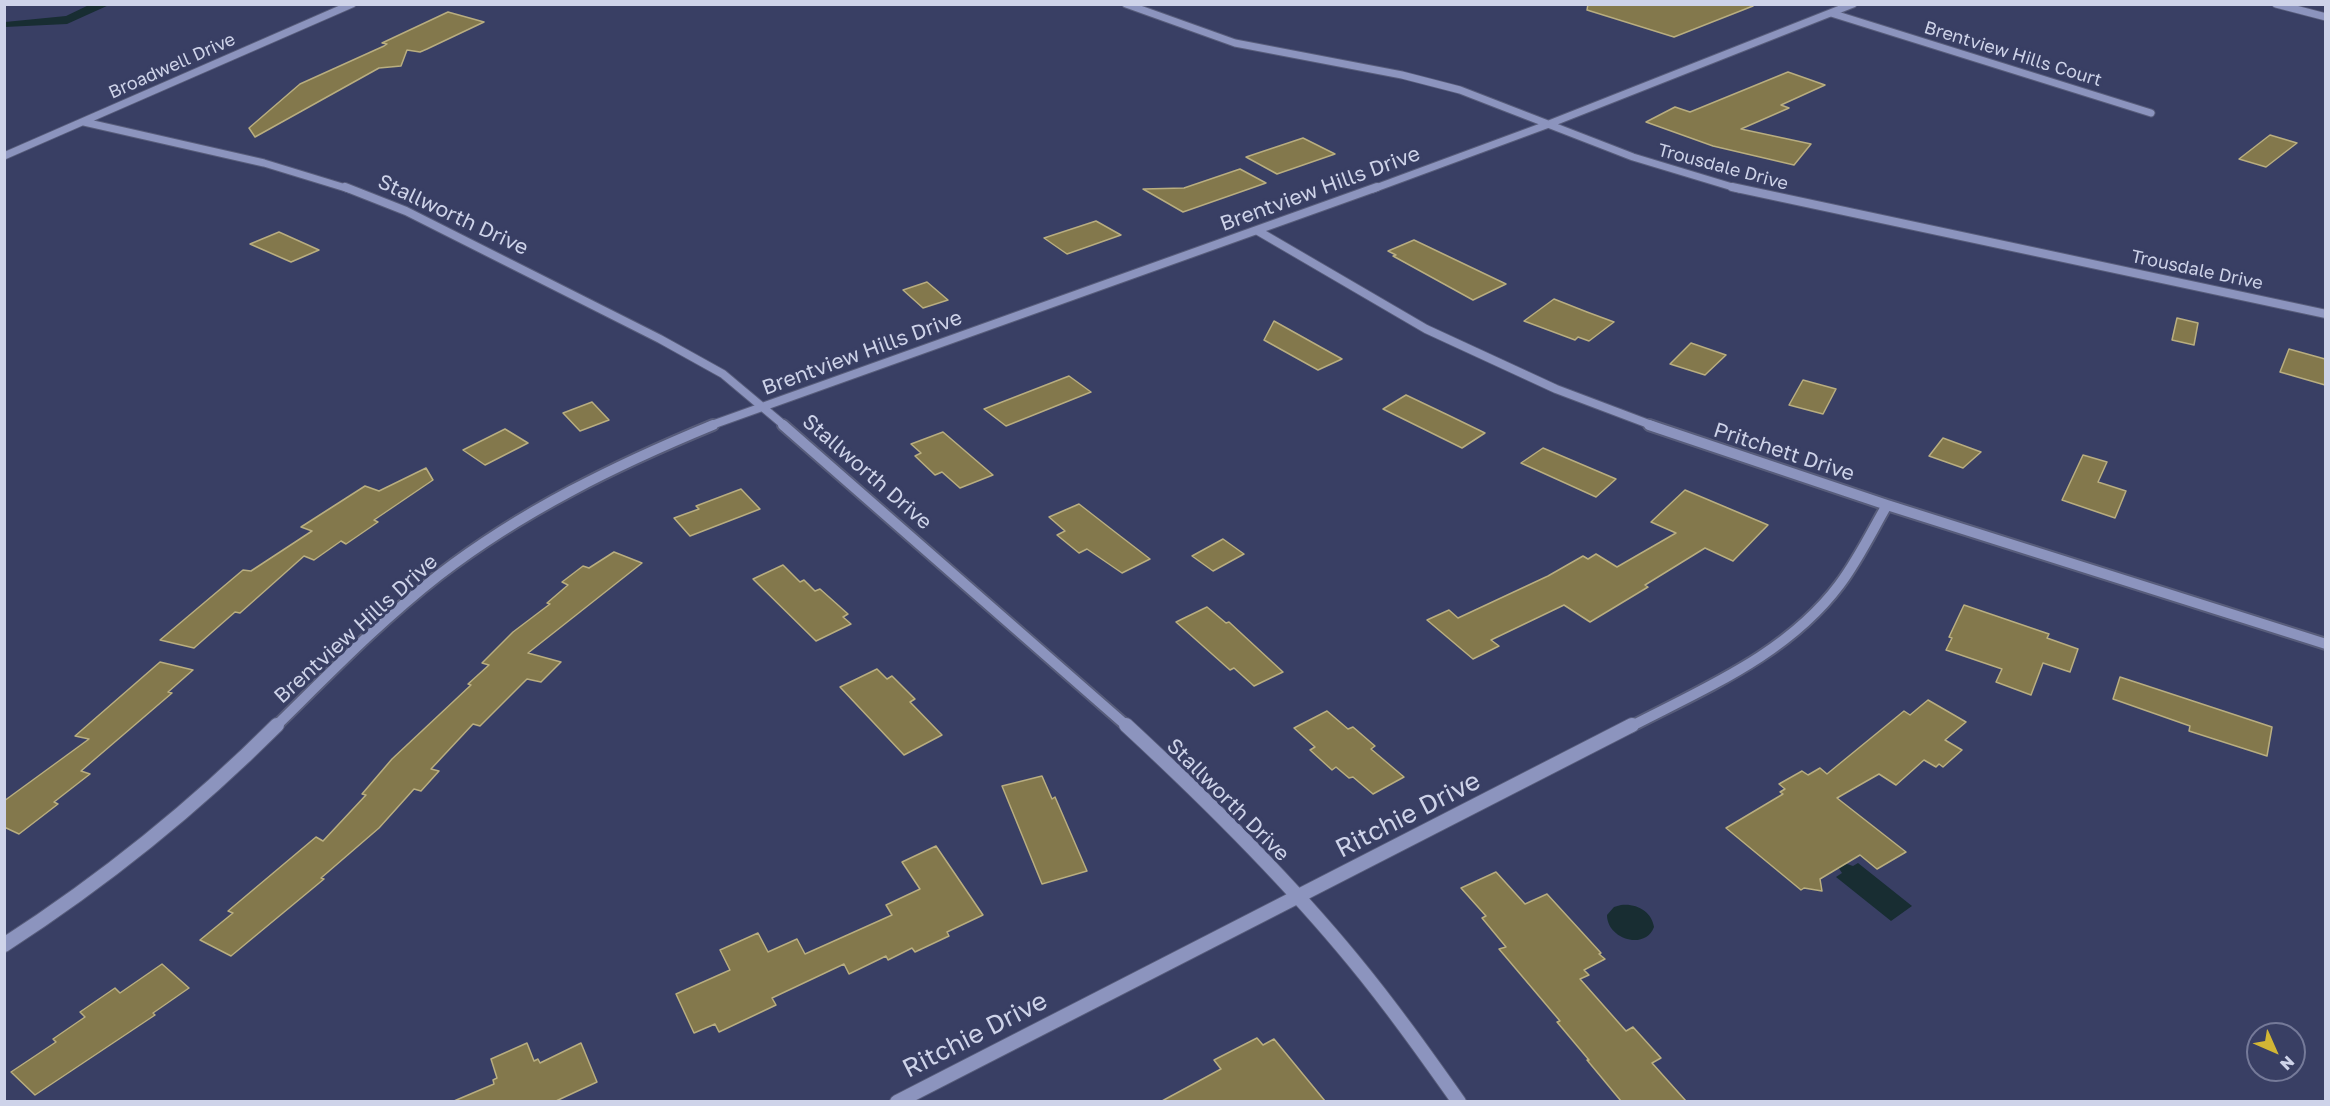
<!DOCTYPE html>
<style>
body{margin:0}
#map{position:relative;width:2330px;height:1106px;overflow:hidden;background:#393f64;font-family:"Golos Text",sans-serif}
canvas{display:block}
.frame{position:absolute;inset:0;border:6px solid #ced3e9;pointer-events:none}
.north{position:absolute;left:2246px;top:1022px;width:60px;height:60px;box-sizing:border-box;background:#393f64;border:2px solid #757a99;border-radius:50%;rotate:135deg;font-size:16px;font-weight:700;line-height:24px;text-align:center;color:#ced3e9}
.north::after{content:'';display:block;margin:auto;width:21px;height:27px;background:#d2b635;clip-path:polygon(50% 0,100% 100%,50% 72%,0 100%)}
</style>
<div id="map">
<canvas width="2330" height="1106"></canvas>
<div class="frame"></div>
<div class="north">N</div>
</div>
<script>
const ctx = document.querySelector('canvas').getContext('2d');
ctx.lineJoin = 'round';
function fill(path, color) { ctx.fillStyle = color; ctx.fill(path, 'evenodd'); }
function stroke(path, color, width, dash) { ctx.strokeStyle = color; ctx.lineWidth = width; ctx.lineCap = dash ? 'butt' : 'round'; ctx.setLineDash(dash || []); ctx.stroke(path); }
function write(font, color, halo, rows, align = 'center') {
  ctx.font = font + ' "Golos Text",sans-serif'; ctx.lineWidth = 6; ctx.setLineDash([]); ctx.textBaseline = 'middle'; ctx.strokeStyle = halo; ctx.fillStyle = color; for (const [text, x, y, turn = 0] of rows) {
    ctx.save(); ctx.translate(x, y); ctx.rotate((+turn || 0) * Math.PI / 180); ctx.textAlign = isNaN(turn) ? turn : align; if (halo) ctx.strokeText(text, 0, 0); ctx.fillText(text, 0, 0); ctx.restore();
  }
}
fill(new Path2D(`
 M91,4L109,5L67,24L5,27V22L66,16Z
 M1844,863L1853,866L1858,863L1912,906L1891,921L1836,877L1842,873L1838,867Z
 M1621,905C1637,903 1652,912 1654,927C1645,951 1607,939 1607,915L1614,907Z`), '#182d32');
const building = new Path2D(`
 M1588,4H1753V6L1674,37L1587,10Z
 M448,12L484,22L427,49L420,52L407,50L401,66L379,68L255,137L249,128L300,84L384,46L387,44L382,43Z
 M1788,72L1825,85L1781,105L1789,108L1741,129L1811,144L1794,165L1713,146L1646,122L1675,107L1690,112Z
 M2270,135L2297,143L2266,167L2239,159Z
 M1303,138L1335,154L1277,174L1246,157Z
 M1240,169L1266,183L1183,212L1143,189L1184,188Z
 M1096,221L1121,235L1067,254L1044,238Z
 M279,232L319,250L291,262L250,244Z
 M1414,240L1506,284L1473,300L1393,256L1396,255L1388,251Z
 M927,282L948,300L923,308L903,290Z
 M1554,299L1587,312L1614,322L1589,341L1578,337L1575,340L1524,321Z
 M2177,318L2198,323L2194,345L2172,340Z
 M1274,321L1342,359L1318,370L1264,340Z
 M1691,343L1726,355L1705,375L1670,364Z
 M2289,349L2325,359V385L2280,372Z
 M1069,376L1091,392L1006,426L984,409Z
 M1803,380L1836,389L1823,414L1789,405Z
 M1406,395L1450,416L1485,433L1462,448L1383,409Z
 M592,402L609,420L580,431L563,413Z
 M505,429L528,443L485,465L463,450Z
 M943,432L993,475L960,488L942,472L935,475L915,456L921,453L911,444Z
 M1943,438L1981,452L1963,468L1929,456Z
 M1543,448L1616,479L1596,497L1521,463Z
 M2083,455L2107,462L2098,482L2126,491L2115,518L2062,500Z
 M426,468L433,480L374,520L378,522L346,544L341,541L314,560L304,556L240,613L235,612L194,648L160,640L243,570L251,571L312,531L301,527L365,486L379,491Z
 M741,489L760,509L690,536L674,518L699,509L696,506Z
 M1685,490L1768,525L1733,561L1705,548L1645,585L1648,587L1590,622L1564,605L1491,640L1499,646L1473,659L1427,620L1449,610L1458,618L1548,576L1583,556L1588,559L1596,554L1617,567L1676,533L1651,522Z
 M1079,504L1115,532L1150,559L1122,573L1087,549L1079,553L1057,535L1065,531L1049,517Z
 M1223,539L1244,554L1213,571L1192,556Z
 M614,552L642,563L528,653L561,662L541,682L527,679L480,726L473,724L431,769L439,771L421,791L414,789L379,828L321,878L324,879L231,956L200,940L233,913L228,911L316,837L323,841L366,795L362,794L392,759L471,685L468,684L489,665L482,663L513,632L550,604L547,603L568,585L562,582L583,566L589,568Z
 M783,565L800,582L804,580L815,591L820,589L848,614L843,617L851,624L816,641L753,579Z
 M1964,605L2049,634L2047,638L2078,649L2070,672L2043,663L2031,695L1996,682L2002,669L1946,650L1952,638L1949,637Z
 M1207,607L1226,623L1229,622L1283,672L1254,686L1234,668L1230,670L1176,622Z
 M160,662L193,670L168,692L172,693L81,771L90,774L54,802L58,804L19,834L4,827V801L89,739L75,736Z
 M877,669L887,679L892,676L915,699L910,702L942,735L904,755L840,687Z
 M2120,677L2272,727L2267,756L2189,731L2190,726L2113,699Z
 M1928,700L1966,722L1945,740L1962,750L1943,767L1939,764L1936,767L1924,760L1896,785L1879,774L1837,798L1906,852L1877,869L1860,855L1820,879L1822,891L1804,888L1801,890L1726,828L1783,794L1780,792L1785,789L1779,784L1802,771L1808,775L1820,768L1827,774L1904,711L1910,715Z
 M1327,711L1348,729L1353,727L1375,746L1371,749L1404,777L1373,794L1353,777L1349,778L1336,767L1332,770L1310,750L1315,747L1294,728Z
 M1042,776L1052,799L1055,797L1087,871L1042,884L1002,786Z
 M936,846L983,915L947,932L949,936L915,952L912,948L888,960L886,956L849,974L844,964L772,998L776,1005L719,1032L715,1024L694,1033L676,994L730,970L720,950L758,933L768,952L797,939L805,954L892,915L886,905L920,889L902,862Z
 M1496,872L1525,904L1547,894L1601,953L1599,954L1605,959L1584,970L1589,975L1580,979L1626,1031L1633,1027L1661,1058L1652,1063L1686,1101H1621L1587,1060H1589L1557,1022L1560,1021L1499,949L1506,947L1482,918L1486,916L1461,888Z
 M162,964L189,988L153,1013L155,1015L35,1095L11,1072L56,1042L53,1039L85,1017L80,1012L115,988L120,993Z
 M1257,1038L1263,1045L1274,1039L1325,1101H1162L1221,1069L1214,1060Z
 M527,1043L534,1061L538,1059L540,1063L581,1043L597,1082L556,1101H454L494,1084L493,1080L497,1078L491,1059Z`);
fill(building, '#83784c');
stroke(building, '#b9ae80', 1.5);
const minorFar3 = new Path2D(`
 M1126,4L1235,43L1402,75L1460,90L1633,157L1739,189
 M2276,4L2326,17
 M1831,13L2151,113
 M84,122L264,163L349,189
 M4,156L352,4
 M1373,189L1549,124L1853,4`);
const minorFar2 = new Path2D(`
 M345,187L406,211L660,339L723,374L785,426
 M1732,187L2326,314
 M1258,231L1426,329L1556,389L1654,426
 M709,426L1377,187`);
const minorFar1 = new Path2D(`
 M783,425L1128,727
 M1649,425L1887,505L2326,644
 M275,727C328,675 380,621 439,575C522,511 616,465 713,425
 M1630,727C1705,688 1788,654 1840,584C1858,560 1872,531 1887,505`);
const minor = new Path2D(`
 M1126,725C1206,799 1284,876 1353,960C1391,1006 1425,1054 1459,1102
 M4,945C103,881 193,809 277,725
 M897,1102L1632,725`);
stroke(minorFar3, '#585d7b', 9);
stroke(minorFar2, '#585d7b', 10);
stroke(minorFar1, '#585d7b', 14);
stroke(minor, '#585d7b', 16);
stroke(minorFar3, '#8c94be', 7);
stroke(minorFar2, '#8c94be', 8);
stroke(minorFar1, '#8c94be', 10);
stroke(minor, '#8c94be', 14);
write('18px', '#ced3e9', '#393f64', [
 ["Brentview Hills Court",2013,54,17],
 ["Broadwell Drive",172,66,-24],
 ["Trousdale Drive",1723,167,15],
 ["Trousdale Drive",2197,270,12]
]);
write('21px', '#ced3e9', '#393f64', [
 ["Brentview Hills Drive",1320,189,-20],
 ["Stallworth Drive",453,215,25],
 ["Brentview Hills Drive",862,353,-20],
 ["Pritchett Drive",1784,452,18],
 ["Stallworth Drive",867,472,41],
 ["Brentview Hills Drive",356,629,-42],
 ["Stallworth Drive",1228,800,45]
]);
write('26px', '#ced3e9', '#393f64', [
 ["Ritchie Drive",1408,815,-27],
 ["Ritchie Drive",975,1035,-27]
]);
</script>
